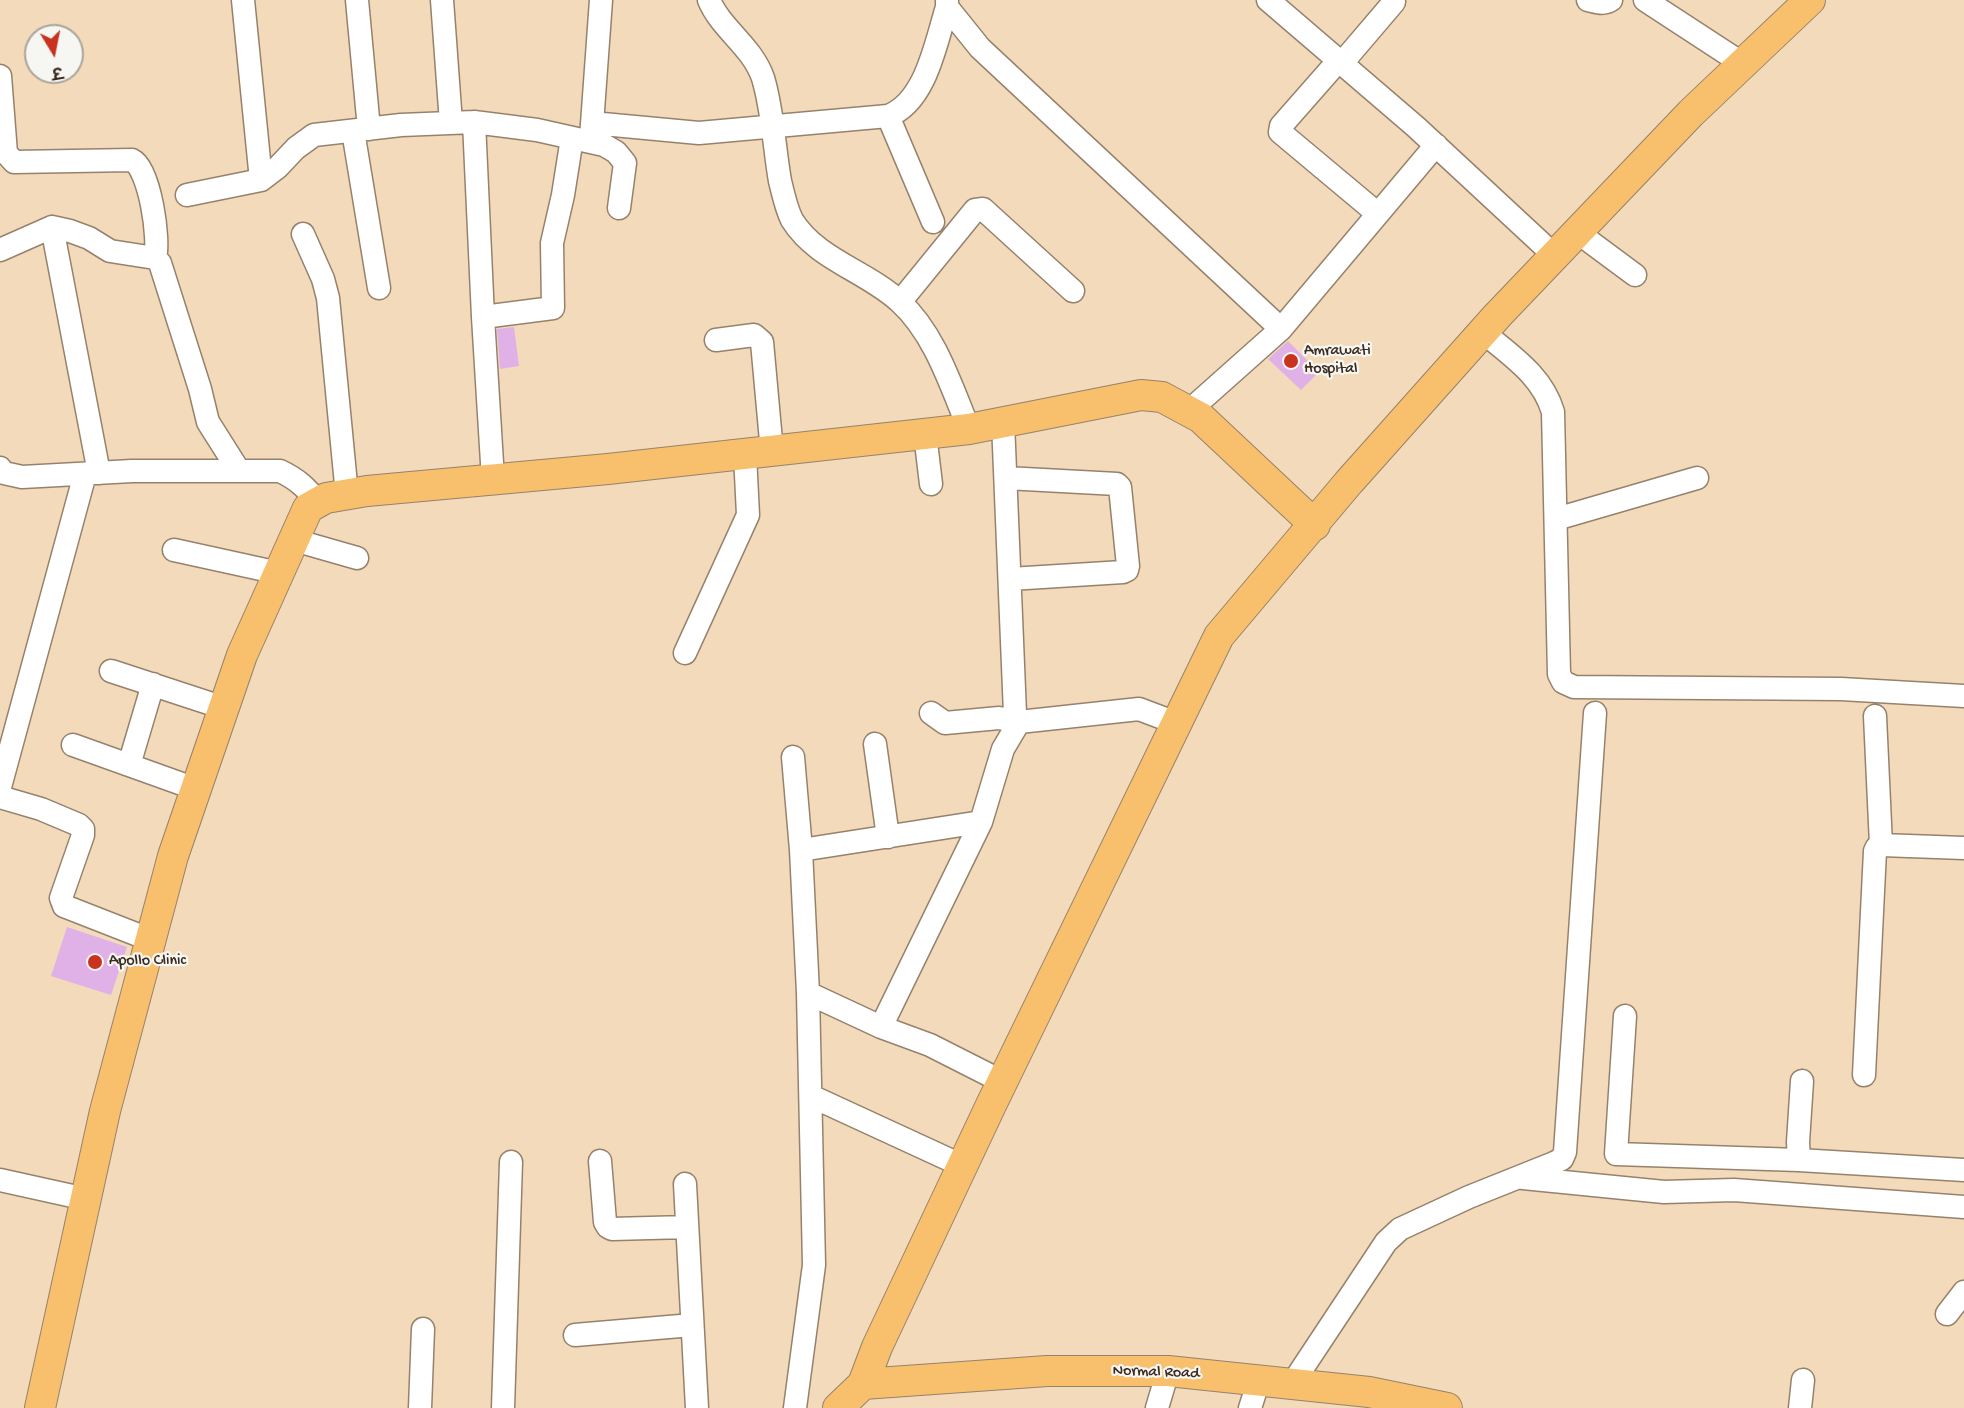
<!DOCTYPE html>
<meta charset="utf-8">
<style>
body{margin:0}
#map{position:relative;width:1964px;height:1408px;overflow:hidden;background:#f2daba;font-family:"Gochi Hand","Playpen Sans Deva",sans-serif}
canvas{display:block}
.north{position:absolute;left:24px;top:24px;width:60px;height:60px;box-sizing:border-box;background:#f6f6f2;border:2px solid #aba49d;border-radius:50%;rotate:170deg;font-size:16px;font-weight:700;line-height:24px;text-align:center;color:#3b2a1e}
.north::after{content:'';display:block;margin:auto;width:21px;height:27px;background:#c8321e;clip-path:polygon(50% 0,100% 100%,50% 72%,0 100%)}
</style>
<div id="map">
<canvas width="1964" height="1408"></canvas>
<div class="north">उ</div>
</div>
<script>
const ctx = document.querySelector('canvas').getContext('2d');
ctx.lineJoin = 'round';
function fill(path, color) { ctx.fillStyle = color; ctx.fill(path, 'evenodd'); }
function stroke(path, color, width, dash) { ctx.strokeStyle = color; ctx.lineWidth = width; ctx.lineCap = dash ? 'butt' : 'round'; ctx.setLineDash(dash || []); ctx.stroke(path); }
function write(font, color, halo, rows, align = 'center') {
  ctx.font = font + ' "Gochi Hand",sans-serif'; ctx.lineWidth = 4.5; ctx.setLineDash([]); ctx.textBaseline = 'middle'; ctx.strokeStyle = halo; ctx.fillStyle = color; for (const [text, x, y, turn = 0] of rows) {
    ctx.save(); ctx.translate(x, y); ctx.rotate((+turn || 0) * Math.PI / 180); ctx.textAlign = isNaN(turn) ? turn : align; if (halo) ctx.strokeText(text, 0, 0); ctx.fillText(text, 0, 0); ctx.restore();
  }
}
fill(new Path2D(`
 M514,327L519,366L500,369L497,329Z
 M1288,341L1319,372L1301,390L1268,359Z
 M67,927L127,947L111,995L51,976Z`), '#e0b1e6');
const minor = new Path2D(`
 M243,0L261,180
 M357,0L369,129
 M442,0L451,123
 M709,0C721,29 752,46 763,78C773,111 774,147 780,181C783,193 786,208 792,220C817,260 867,271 900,302C935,334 951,386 969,429
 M947,0V7L980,48L1281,329
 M1268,0L1416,127L1555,256
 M1588,0C1597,2 1603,5 1611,0
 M1645,0L1743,64
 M1339,60L1281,126L1280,132L1378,214
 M1342,63L1394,2
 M0,76L6,153L14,162L132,160C150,169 160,240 155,258
 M888,116L933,222
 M474,122L483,317L493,479
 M592,123L699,133L888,116C926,102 936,42 947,7
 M353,131L379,288
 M591,138L601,0
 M187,195L261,180L278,167L296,148L314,135L401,125L474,122L537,130L604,145L616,152L625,163L619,208
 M52,227L99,473
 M1577,232L1635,275
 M303,234L323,279L328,298L347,495
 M0,250L52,227L70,231L89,238L110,251L155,258L160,263L200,389L208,422L239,471
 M900,302L975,210L983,209L1073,291
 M483,317L553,308L552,243L563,195L572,138
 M1483,332C1511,356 1542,375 1553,412L1559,674L1563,682L1574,687L1841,689L1964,696
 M716,340L754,335L762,342L772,452
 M1190,410L1281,329L1436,145
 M925,434L931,484
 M0,468L4,473L22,477L132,471H280C297,479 307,488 318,503
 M1006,478L1117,484L1120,487L1128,566L1127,570L1123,572L1010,579
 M1556,519L1697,478
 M294,540L357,558
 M174,550L279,573
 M685,653L748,515L745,455
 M111,671L224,708
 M931,713L945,723L999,718L1019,722L1015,714L1003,422
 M1875,716L1881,845
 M875,744L888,837
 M73,745L196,789
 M793,757L801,850
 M129,765L153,684
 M0,787L85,474
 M0,797L41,809L79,825L83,829V835L61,898L64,906L151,940
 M808,993L881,1027L930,1045L1003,1082
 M1625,1016L1616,1154L1799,1160L1798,1142L1802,1081
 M881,1027L981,822
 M1864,1075L1875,851L1877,847L1881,845L1964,848
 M811,1096L963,1166
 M1799,1160L1964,1170
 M600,1161L605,1222L608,1227L612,1229L687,1227
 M1523,1178L1664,1192L1734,1190L1964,1207
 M0,1180L86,1199
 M685,1184L697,1408
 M1947,1314L1964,1292
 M575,1335L692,1325
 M1292,1384L1386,1242L1400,1229L1469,1197L1554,1163L1562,1159L1565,1152L1595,713
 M420,1408L423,1329
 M503,1408L511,1162
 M795,1408L814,1265L808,993L801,850L981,822L1003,749L1019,722L1139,709L1176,723
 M1157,1408L1168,1371
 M1250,1408L1259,1380
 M1800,1408L1803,1380`);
const major = new Path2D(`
 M863,1384L1047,1371H1168L1369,1392L1447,1408
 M40,1408L105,1111L173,856L242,655L308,508L326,498L367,491L608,469L969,429L1141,395L1162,397L1201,418L1315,525
 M838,1408L863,1384L877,1347L991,1105L1219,636L1349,482L1497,316L1691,113L1810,0`);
stroke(minor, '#96826c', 25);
stroke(major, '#96826c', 32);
stroke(minor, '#fff', 22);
stroke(major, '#f8bf6c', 30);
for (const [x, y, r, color] of [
 [1291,361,8,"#c8321e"],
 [95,962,8,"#c8321e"]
]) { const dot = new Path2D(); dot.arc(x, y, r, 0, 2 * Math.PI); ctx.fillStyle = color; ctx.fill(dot); stroke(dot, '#f6f6f2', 2); }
write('16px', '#3b2a1e', '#f6f6f2', [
 ["Amrawati",1304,352],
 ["Hospital",1304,370],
 ["Apollo Clinic",109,962]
], 'left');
write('16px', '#3b2a1e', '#f6f6f2', [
 ["Normal Road",1156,1373,2]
]);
</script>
